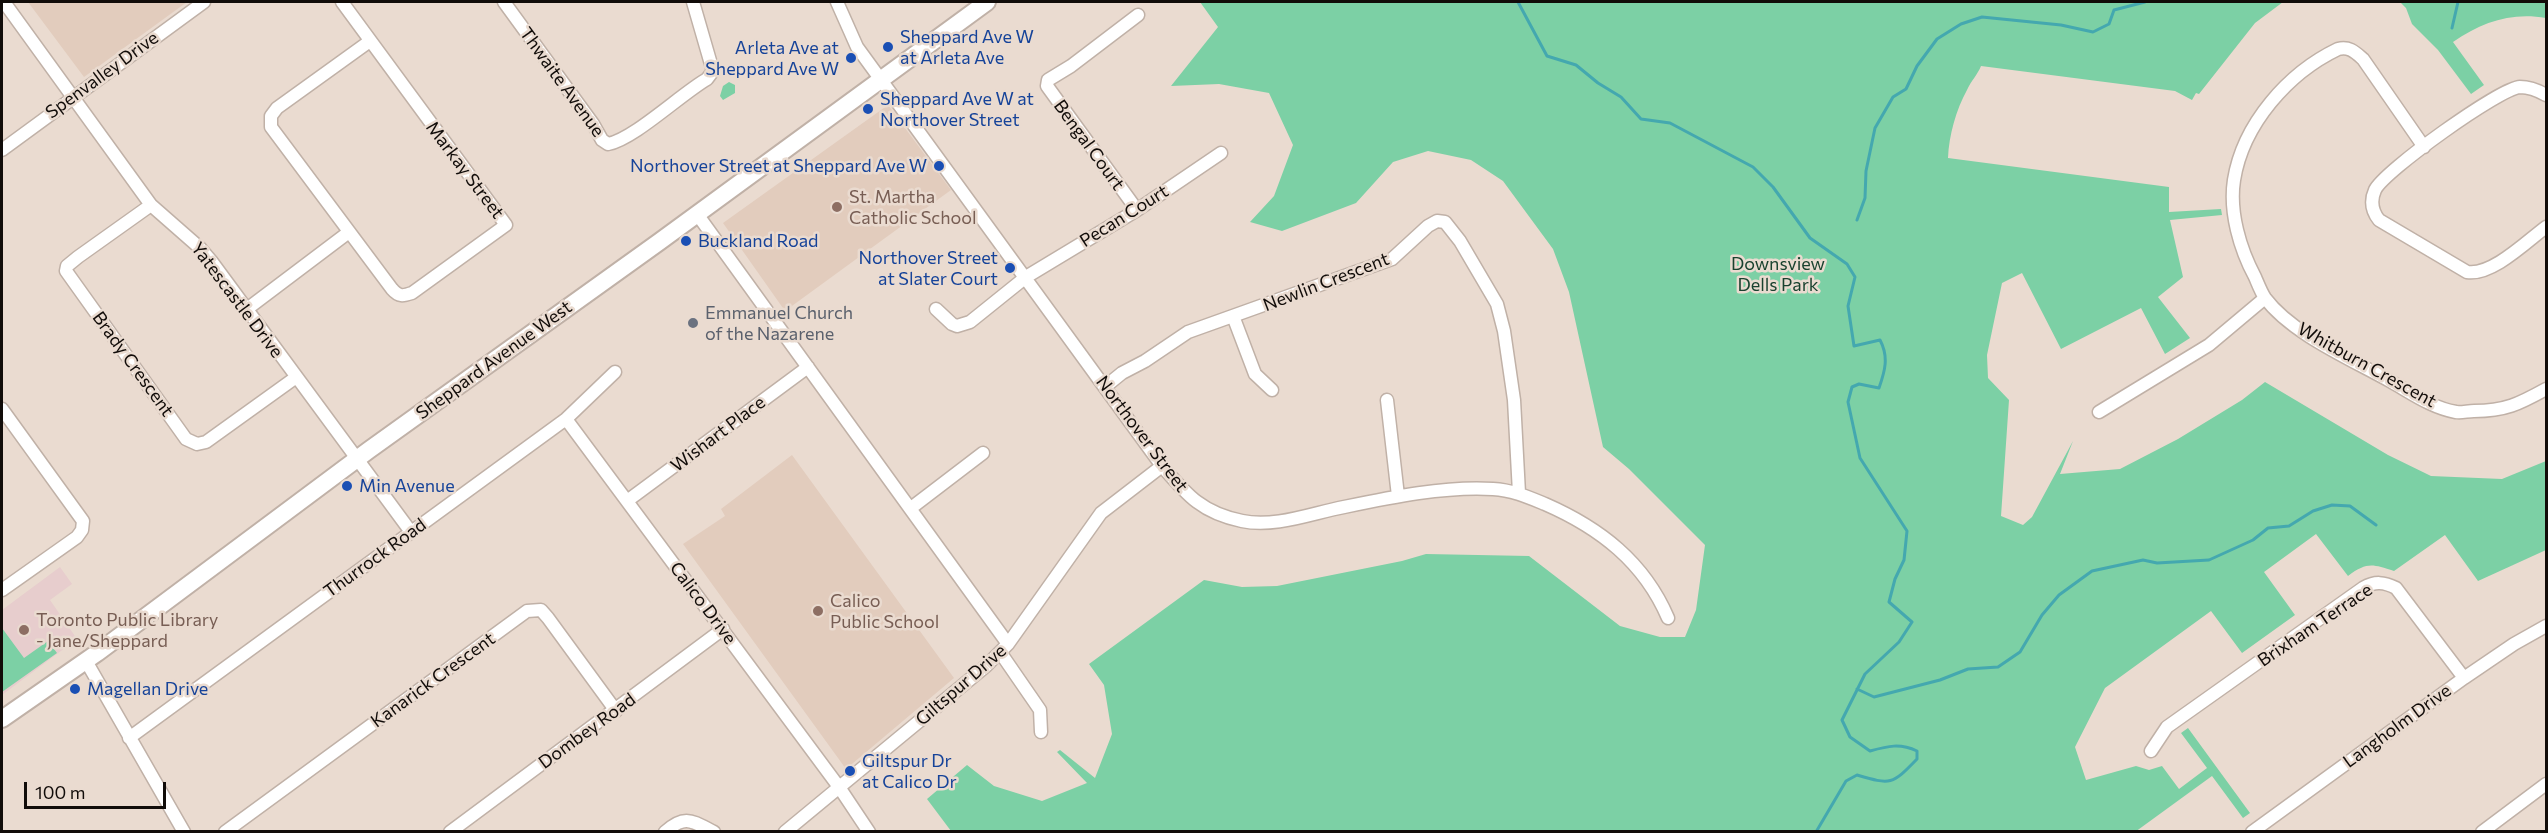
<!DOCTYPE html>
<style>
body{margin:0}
#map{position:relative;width:2548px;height:833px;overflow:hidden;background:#eadbd0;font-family:Commissioner,sans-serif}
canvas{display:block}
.frame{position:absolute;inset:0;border:3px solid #110c09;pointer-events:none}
.scale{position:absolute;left:24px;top:782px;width:142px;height:27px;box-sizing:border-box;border:3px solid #110c09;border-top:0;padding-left:8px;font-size:18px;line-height:21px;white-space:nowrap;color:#110c09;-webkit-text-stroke:4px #eadbd0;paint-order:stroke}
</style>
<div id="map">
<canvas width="2548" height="833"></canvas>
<div class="frame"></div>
<div class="scale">100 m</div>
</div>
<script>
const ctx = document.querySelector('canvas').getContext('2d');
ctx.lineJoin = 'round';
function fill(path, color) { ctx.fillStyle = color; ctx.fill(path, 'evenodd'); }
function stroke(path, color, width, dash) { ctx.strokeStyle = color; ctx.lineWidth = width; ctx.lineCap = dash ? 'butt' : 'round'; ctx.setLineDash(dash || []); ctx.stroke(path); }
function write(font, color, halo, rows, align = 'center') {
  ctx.font = font + ' Commissioner,sans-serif'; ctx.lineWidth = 5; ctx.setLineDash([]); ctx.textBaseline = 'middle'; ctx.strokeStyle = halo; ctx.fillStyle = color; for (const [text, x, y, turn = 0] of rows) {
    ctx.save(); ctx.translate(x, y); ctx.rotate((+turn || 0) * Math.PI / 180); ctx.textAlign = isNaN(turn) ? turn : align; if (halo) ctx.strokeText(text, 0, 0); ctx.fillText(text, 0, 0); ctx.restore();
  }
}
fill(new Path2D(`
 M60,567L72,584L50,600L77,639L2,695V610Z`), '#e7cdcd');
fill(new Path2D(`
 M28,2H187L84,77Z
 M888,105L951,190L785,311L723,223Z
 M792,455L954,678L846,769L683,544L725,516L721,509Z`), '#e2ccbd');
fill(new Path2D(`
 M1200,2H2283L2255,23L2199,94L2196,93L2192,100L2175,91L1981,66C1978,74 1971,81 1967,90C1956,110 1949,135 1948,158L2169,187V212L2221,209L2222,215L2170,220L2183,277L2158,297L2190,338L2165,354L2141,308L2061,349L2022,273L2002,283L1987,355L1988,378L2009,400L2001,516L2023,525L2032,517L2073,441L2060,474L2120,469L2178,439L2242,400L2265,382L2388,455L2431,476L2502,479L2546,461V550L2478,581L2445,535L2394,571C2372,564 2367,562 2348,576L2316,534L2264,572L2295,615L2242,653L2211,611L2105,688L2075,747L2086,780L2136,766L2149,770L2162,766L2179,789L2207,768L2181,733L2188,728L2250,813L2243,818L2212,776L2135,832L951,831L927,799L967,765L994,786L1042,801L1087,783L1057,752L1060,750L1095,778L1112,734L1104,685L1089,664L1204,580L1242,587L1277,586L1402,561L1426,554L1529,556L1620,626L1660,637H1685L1696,610L1705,545L1629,469L1603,447L1569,292L1553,249L1503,181L1471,160L1428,151L1393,162L1356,203L1282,231L1250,222L1274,196L1293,145L1269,93L1219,84L1171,86L1218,27Z
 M2400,2H2546V18C2511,12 2482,22 2453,42L2484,85L2471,94L2438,50L2412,24L2406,8Z
 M729,82L735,85V93L723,100L720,96L723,86Z
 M2,628L24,658L48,641L57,653L2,692Z`), '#7cd0a5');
stroke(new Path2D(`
 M1518,2L1547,56L1576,65L1598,83L1621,97L1641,119L1670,123L1753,167L1773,187L1810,238L1847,264L1855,277L1848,306L1854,346L1880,340C1889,357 1885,371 1879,388L1859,384L1852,387L1848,402L1860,458L1907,531L1904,560L1895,579L1889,602L1912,622L1899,642L1865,674L1842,720L1850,737L1870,751C1888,746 1900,743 1917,751V759C1892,785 1891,785 1857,775L1846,781L1816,832
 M2452,28L2458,2
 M1857,220L1865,198L1866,171L1875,128L1893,97L1906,89L1917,66L1937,39L1961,24L1982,17L2061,25L2093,32L2109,24L2114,10L2145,2
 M1857,689L1874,697L1940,680L1968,669L1998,667L2020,652L2042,615L2059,595L2092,571L2143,560L2157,563L2209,560L2253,540L2268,528L2289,526L2313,511L2332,505L2350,506L2376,525`), '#44a8af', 3);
const minor = new Path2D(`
 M4,2L151,205L200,248L212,262C279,352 344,442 411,532
 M342,2L506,225L412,293C403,296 399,297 392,289L271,127V116L277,108L370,41
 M504,2L593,124L602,140L608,144C634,139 681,94 707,79L713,71L693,2
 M837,2L857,47L1162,466C1187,495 1202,513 1242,521C1275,528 1312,513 1344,507C1392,497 1445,486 1493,489C1512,490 1528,497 1545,504C1600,528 1644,562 1668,618
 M2546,95C2539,91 2529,87 2520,87C2500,88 2384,171 2375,190C2370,201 2372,211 2379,220L2467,272C2492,276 2527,241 2546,227
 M2424,147L2363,59C2355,52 2349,46 2338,49C2288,73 2243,124 2234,180C2229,212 2240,249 2255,277C2258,284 2261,292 2265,298C2292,334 2351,359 2390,381C2410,392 2432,408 2456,412C2461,413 2468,411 2474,411C2505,411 2519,404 2546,389
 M2,150L204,2
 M151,205L78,257L67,266L66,271L186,439L197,444L206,442L295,378
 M1137,210L1047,86L1048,80L1071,66L1138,15
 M697,214L1008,644
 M247,309L349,232
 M936,309L952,324L957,326L970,322L1026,277L1137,210L1221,153
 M1233,316L1255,374L1272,390
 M1106,386L1122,373L1145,361L1188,332L1392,259L1428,226L1437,221L1445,222L1460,241L1497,304L1504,331L1514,400L1519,493
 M1387,400L1398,496
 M2,409L83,521L82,530L77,537L2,590
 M2099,412L2209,345L2265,298
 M566,419L839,787L869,832
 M627,501L808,367
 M911,508L983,453
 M1000,652L1040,710L1041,732
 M86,661L184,832
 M129,738L566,419L615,372
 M2151,751L2167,727L2363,588C2375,581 2384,582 2396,588L2464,678
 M225,832L527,611L541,610L548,618L616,711
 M450,832L723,629
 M665,832C685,814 692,821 714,832
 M785,832L986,666L1008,644L1101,513L1162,466
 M2252,832L2464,678L2514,644L2546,626
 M2482,832L2546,784`);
const major = new Path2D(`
 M2,719L97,653L369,450L659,242L987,2`);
stroke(minor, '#c0b1a7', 15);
stroke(major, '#c0b1a7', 20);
stroke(minor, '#fff', 12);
stroke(major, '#fff', 16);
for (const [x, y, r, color] of [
 [888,47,6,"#1a4fb4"],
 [851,58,6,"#1a4fb4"],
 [868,109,6,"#1a4fb4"],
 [939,166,6,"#1a4fb4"],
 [837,207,6,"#8d6e63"],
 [686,241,6,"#1a4fb4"],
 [1010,268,6,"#1a4fb4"],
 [693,323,6,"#6b7280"],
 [347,486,6,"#1a4fb4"],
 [818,611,6,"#8d6e63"],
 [24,630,6,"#8d6e63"],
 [75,689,6,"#1a4fb4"],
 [850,771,6,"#1a4fb4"]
]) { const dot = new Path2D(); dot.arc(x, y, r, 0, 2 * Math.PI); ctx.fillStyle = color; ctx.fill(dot); stroke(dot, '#eadbd0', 2); }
write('18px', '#164399', '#eadbd0', [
 ["Sheppard Ave W",900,37],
 ["at Arleta Ave",900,58],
 ["Arleta Ave at",839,48,"right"],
 ["Sheppard Ave W",839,69,"right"],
 ["Sheppard Ave W at",880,99],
 ["Northover Street",880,120],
 ["Northover Street at Sheppard Ave W",927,166,"right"],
 ["Buckland Road",698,241],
 ["Northover Street",998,258,"right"],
 ["at Slater Court",998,279,"right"],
 ["Min Avenue",359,486],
 ["Magellan Drive",87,689],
 ["Giltspur Dr",862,761],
 ["at Calico Dr",862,782]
], 'left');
write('18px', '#110c09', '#eadbd0', [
 ["Spenvalley Drive",102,75,-36],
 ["Thwaite Avenue",562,82,54],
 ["Bengal Court",1089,145,54],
 ["Markay Street",465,170,53],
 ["Pecan Court",1124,216,-32],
 ["Newlin Crescent",1326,282,-21],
 ["Yatescastle Drive",237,300,53],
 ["Sheppard Avenue West",494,360,-36],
 ["Brady Crescent",133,364,54],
 ["Whitburn Crescent",2367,365,29],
 ["Wishart Place",718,434,-37],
 ["Northover Street",1142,434,53],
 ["Thurrock Road",375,558,-36],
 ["Calico Drive",703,603,53],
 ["Brixham Terrace",2315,625,-34],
 ["Kanarick Crescent",433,680,-36],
 ["Giltspur Drive",961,685,-41],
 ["Langholm Drive",2397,726,-36],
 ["Dombey Road",587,731,-36]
]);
write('18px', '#785e54', '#eadbd0', [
 ["St. Martha",849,197],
 ["Catholic School",849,218],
 ["Calico",830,601],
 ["Public School",830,622],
 ["Toronto Public Library",36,620],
 ["- Jane/Sheppard",36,641]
], 'left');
write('18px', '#19422f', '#eadbd0', [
 ["Downsview",1778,264],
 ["Dells Park",1778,285]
]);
write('18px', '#5b616d', '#eadbd0', [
 ["Emmanuel Church",705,313],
 ["of the Nazarene",705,334]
], 'left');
</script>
